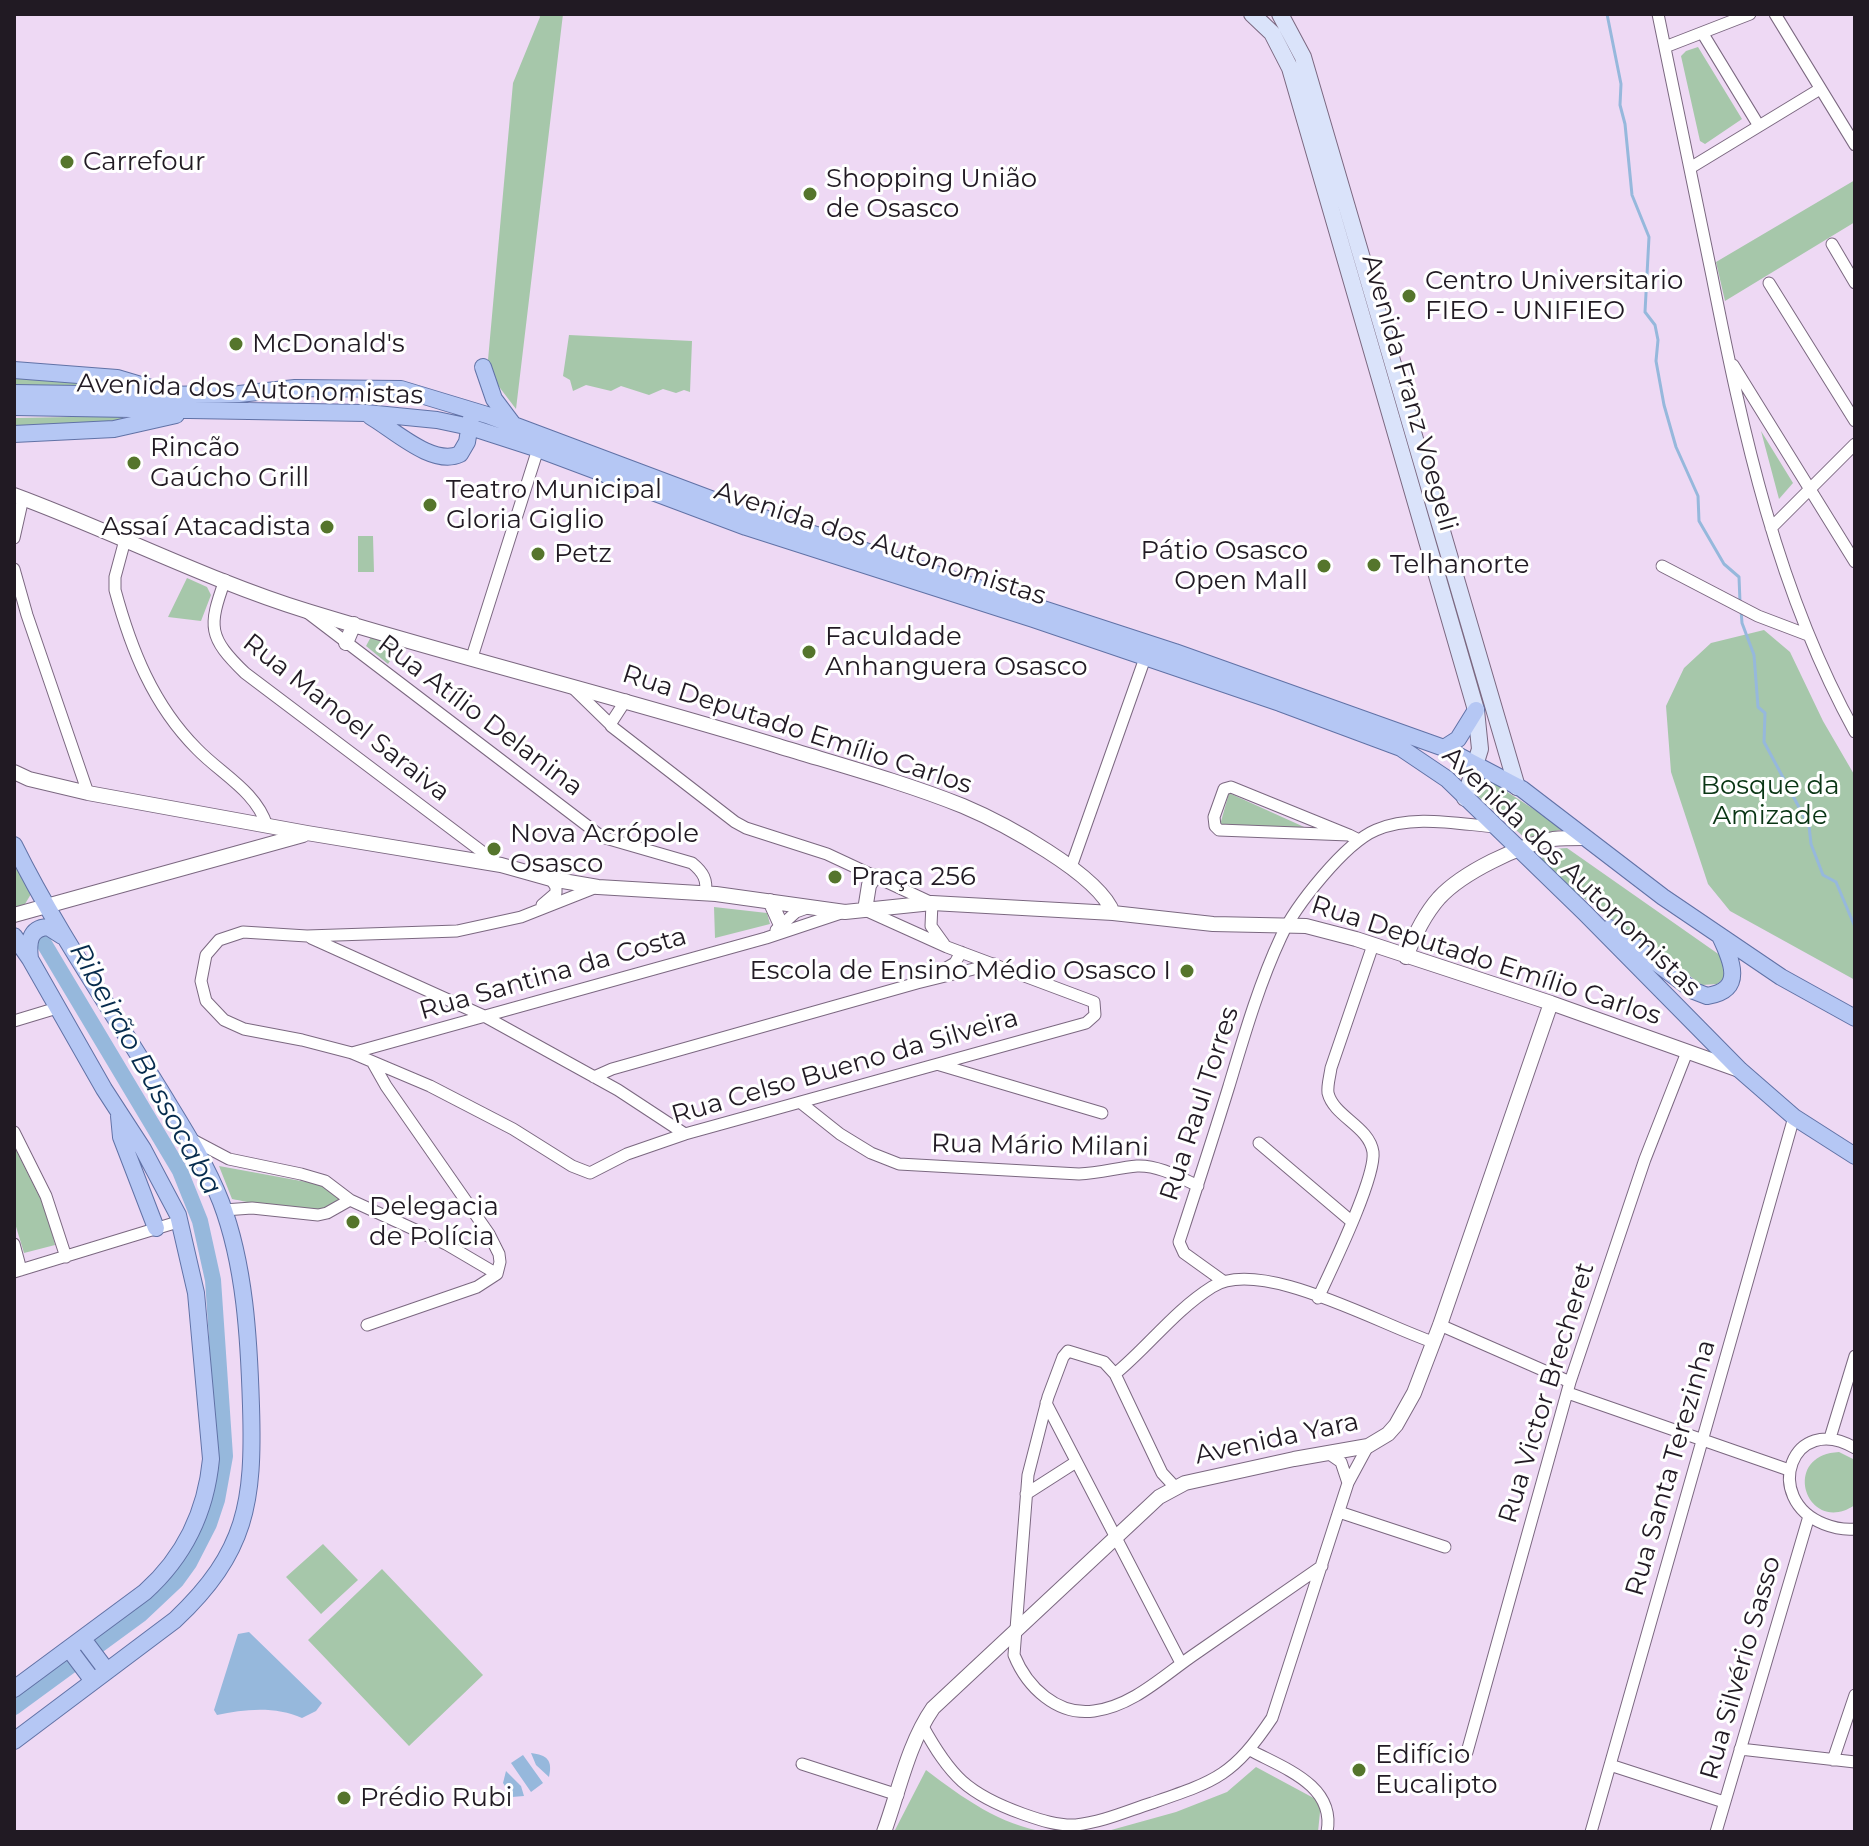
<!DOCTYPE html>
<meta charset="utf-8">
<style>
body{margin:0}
#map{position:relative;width:1869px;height:1846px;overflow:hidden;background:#eed9f4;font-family:Montserrat,sans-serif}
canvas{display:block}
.frame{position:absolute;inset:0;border:16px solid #211a23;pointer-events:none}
</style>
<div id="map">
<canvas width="1869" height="1846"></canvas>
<div class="frame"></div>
</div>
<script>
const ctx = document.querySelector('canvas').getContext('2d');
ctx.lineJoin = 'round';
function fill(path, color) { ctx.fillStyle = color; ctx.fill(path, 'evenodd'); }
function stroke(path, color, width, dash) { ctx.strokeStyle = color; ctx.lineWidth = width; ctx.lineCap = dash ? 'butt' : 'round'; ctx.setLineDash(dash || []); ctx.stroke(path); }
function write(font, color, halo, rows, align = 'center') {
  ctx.font = font + ' Montserrat,sans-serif'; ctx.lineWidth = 6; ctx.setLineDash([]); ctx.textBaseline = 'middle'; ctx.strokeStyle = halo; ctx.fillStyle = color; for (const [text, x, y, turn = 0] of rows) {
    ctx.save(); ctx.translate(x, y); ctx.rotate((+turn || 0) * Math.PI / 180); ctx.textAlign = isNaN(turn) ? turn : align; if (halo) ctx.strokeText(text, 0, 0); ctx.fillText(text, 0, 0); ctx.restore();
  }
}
fill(new Path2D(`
 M539,14H563L516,409L487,371L513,83L540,17Z
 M1698,47L1742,119L1705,144L1700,141L1681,56L1686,51Z
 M1855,180V222L1725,301L1716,262Z
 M569,335L692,341L690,392L684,390L676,393L663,389L649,395L621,386L611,391L586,385L573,391L570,380L563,376Z
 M14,376L109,385L14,387Z
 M123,416V420L14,427V418Z
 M1761,431L1793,483L1779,499Z
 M358,536H373L374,572H358Z
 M187,578L207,587L211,595L201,621L168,617Z
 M1764,630L1790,652L1823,721L1855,776V980L1730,911L1708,884L1671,772L1666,706L1684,668L1711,643Z
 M372,635L401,644L388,664L366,646Z
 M1486,778L1564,829L1525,838L1471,790Z
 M1229,793L1313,831L1220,825Z
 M1567,848L1724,958L1726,977L1717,984L1702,985L1541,867L1542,855L1552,849Z
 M14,857L31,894L25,904L16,909Z
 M714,907L767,913L770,924L715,938Z
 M14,1141L43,1198L55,1245L24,1253L14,1220Z
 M219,1166L323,1185L341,1197C320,1223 261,1204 232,1199Z
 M1839,1452L1855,1460V1505C1807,1537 1779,1455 1839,1452Z
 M323,1544L358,1580L321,1614L286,1577Z
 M382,1569L483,1675L409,1746L308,1640Z
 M1256,1767L1321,1802L1318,1832H1104L1176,1812L1227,1792Z
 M926,1770C963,1798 1000,1825 1046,1832H894Z`), '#a6c7aa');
fill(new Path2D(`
 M249,1632L322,1703L316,1711L302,1718C276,1706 244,1709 217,1715L214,1710L238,1634Z
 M531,1753C547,1755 553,1760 549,1777L536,1765Z
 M523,1755L543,1783L531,1792L511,1763Z
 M506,1771L521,1786L524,1796L512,1797L503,1783Z`), '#96b8dc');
stroke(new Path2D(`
 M1607,14L1621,84L1620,105L1625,124L1632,195L1649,237L1645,312L1655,325L1658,340L1656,361L1664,405L1676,447L1698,496L1699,521L1724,564L1739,577L1740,602
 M1741,610L1742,623L1754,655L1758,707L1765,713L1764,742L1809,826L1811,844L1823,875L1836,882L1855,927`), '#96b8dc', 3);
stroke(new Path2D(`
 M14,1707L141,1614L176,1581L189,1563L209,1524L217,1500L225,1456L213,1280L200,1221L180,1171L42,940`), '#96b8dc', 16);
const minor = new Path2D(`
 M1658,14C1676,101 1694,189 1712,276C1743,433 1777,591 1855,732
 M1775,14L1855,145
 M1703,34L1759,126
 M1665,47L1750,14
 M1690,168L1820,89
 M1832,244L1855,283
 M1769,283L1855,421
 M1733,365L1855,562
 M1771,528L1855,444
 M14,538L23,498
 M125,540L115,577V590C131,649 153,705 197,749C221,774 256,791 267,826
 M1662,566L1758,616L1808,635
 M14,569L27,615L88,793
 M225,580C208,627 208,637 245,673L497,863
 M308,613L602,837L692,863C703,872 708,880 705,894
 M472,657L538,449
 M571,686L610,724
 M626,700L611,723V726L735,822L746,828L827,854L932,903L931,926L944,944
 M1349,835L1219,830L1215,826L1214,817L1224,789L1231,787L1349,835L1357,839
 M1071,867L1145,658
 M597,887L521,917L457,931L307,936L243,932L219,940L206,955L201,981L206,1001L224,1020L244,1029L302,1040L352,1053L430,1086L513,1129L572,1166L590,1173L627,1154L685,1134L1086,1023L1095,1015L1094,1002L947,947L865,910
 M542,905L556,893V887L551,879
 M776,930L796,912L807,908
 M311,938L484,1016L618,1090L685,1134
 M932,976L955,963L961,952
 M14,1021L57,1008
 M352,1053L766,938L844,912
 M940,1065L1102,1113
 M594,1077L612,1069L917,983L994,964
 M801,1103L840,1134L871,1153L899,1164L1079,1174C1100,1173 1117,1168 1137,1166C1158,1165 1179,1177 1198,1186
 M14,1132L46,1196L66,1257
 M193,1140L229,1159L301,1174L325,1181L350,1200L446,1244L497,1274
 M1259,1143L1351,1221
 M224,1210L252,1208L318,1215L327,1213L350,1200
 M14,1244L21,1270
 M14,1272L181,1221
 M1223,1281L1184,1253L1179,1242C1196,1190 1213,1138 1229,1086C1244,1036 1259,984 1281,937C1295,906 1345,843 1376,830C1412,814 1458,824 1496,827
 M1318,1298C1331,1270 1376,1178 1373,1152C1369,1126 1334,1117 1328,1093C1327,1085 1330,1076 1331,1068L1373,945
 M367,1325L477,1287L497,1274L500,1262L499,1254L489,1234L386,1086L373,1063
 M1440,1325L1570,1382
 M1115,1374L1104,1362L1068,1351L1063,1357L1048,1397L1028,1475L1014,1655C1027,1687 1057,1716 1094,1711C1133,1706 1164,1675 1195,1654C1238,1624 1280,1595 1322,1566
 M1568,1393L1789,1470
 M1046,1403L1181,1663
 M1830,1438L1855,1356
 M1855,1448C1792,1411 1761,1499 1824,1524C1834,1528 1844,1530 1855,1529
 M1328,1453L1341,1462L1348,1483
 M1175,1487L1162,1473L1115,1374C1149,1346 1174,1311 1212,1287C1260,1256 1381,1325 1433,1342
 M1026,1494L1076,1462
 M1339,1512L1445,1547
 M922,1725C950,1776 967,1794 1023,1814C1040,1820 1058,1826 1076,1825C1103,1822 1127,1811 1152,1803C1216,1781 1233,1776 1272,1718L1348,1483L1368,1446
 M1740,1749L1855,1762
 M1250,1750C1283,1768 1336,1785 1327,1832
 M1467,1752L1570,1382L1645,1159L1687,1052
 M1833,1760L1855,1695
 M802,1764L898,1795
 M1610,1765L1724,1802
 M1591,1832L1794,1117
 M1716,1832L1809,1516`);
const tertiary = new Path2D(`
 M14,495C112,531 207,580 307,611C463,659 622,698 778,746C840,765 903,782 963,806C1001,822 1099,874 1113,913
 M346,643L354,624
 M14,772L29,779L88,793L307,833L501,865L551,879L598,887L716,894L845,912L932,903L1113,913L1213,924L1306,926L1356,939L1551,1003L1739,1070
 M770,901L781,925
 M865,910L869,885L875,876
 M14,915L303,835
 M1406,957C1414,936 1424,915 1439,898C1463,872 1518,846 1553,839C1563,838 1574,838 1584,838
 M884,1832C899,1791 908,1744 933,1708L1159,1497L1185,1483L1294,1459L1368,1446L1388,1434L1396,1425L1414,1393L1440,1325L1551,1003`);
const secondary = new Path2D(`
 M1252,14L1272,33L1290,68L1476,710L1480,749L1465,798
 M1280,14L1303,57L1517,787`);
const primary = new Path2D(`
 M483,367L494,399L512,423
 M14,370L117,378L164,392
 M14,393L147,395L239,394L295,388L401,389L487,415L740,510L1175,652L1444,748L1522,789L1663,897L1781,977L1855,1018
 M14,407L366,413L437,420L470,427L538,449L746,527L1033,619L1280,703L1401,748L1447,779L1585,913L1740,1070L1794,1117L1855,1156
 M370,416C394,430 433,467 460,454L467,442L471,418
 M14,434L114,429L176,415
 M1444,748L1458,739L1476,710
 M14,845C56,930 111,1009 160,1090C182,1126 206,1163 221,1202C245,1265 249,1340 251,1406C254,1502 247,1552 175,1620L14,1741
 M1610,928L1694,991L1707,996C1745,990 1732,961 1720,936
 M14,936L30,959L104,1089L143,1149L178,1215L196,1293L211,1459C206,1512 185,1556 145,1592L14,1689
 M30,959C28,943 29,928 48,927L62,936
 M119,1116L121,1137L156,1228
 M83,1639L107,1671
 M69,1649L93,1681`);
stroke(minor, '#7b6880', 13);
stroke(tertiary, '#7b6880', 16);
stroke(secondary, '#7b6880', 18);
stroke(primary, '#6172a6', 18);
stroke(minor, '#fff', 11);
stroke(tertiary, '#fff', 14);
stroke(secondary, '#dae3fa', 16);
stroke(primary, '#b5c7f4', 16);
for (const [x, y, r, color] of [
 [67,162,8,"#55752c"],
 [810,194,8,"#55752c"],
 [1409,296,8,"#55752c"],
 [236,344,8,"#55752c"],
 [134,463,8,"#55752c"],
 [430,505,8,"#55752c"],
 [327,527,8,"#55752c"],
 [538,554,8,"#55752c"],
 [1374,565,8,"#55752c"],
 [1324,566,8,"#55752c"],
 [809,652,8,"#55752c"],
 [494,849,8,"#55752c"],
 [835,877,8,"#55752c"],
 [1187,971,8,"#55752c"],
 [353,1222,8,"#55752c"],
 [1359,1770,8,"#55752c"],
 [344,1798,8,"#55752c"]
]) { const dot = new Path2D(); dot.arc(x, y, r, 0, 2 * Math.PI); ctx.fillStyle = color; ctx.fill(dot); stroke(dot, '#fff', 3); }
write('26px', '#211a23', '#fff', [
 ["Carrefour",83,162],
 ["Shopping União",826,179],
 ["de Osasco",826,209],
 ["Centro Universitario",1425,281],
 ["FIEO - UNIFIEO",1425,311],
 ["McDonald's",252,344],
 ["Rincão",150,448],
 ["Gaúcho Grill",150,478],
 ["Teatro Municipal",446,490],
 ["Gloria Giglio",446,520],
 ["Assaí Atacadista",311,527,"right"],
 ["Pátio Osasco",1308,551,"right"],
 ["Open Mall",1308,581,"right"],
 ["Petz",554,554],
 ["Telhanorte",1390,565],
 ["Faculdade",825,637],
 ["Anhanguera Osasco",825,667],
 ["Nova Acrópole",510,834],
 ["Osasco",510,864],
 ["Praça 256",851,877],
 ["Escola de Ensino Médio Osasco I",1171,971,"right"],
 ["Delegacia",369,1207],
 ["de Polícia",369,1237],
 ["Edifício",1375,1755],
 ["Eucalipto",1375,1785],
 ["Prédio Rubi",360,1798]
], 'left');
write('26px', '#211a23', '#fff', [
 ["Avenida dos Autonomistas",250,390,2],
 ["Avenida Franz Voegeli",1409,393,74],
 ["Avenida dos Autonomistas",880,544,18],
 ["Rua Atílio Delanina",480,716,37],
 ["Rua Manoel Saraiva",346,718,38],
 ["Rua Deputado Emílio Carlos",797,730,18],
 ["Avenida dos Autonomistas",1571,872,44],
 ["Rua Deputado Emílio Carlos",1486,961,18],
 ["Rua Santina da Costa",553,974,-16],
 ["Rua Celso Bueno da Silveira",845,1067,-16],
 ["Rua Raul Torres",1200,1104,-72],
 ["Rua Mário Milani",1040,1146,1],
 ["Rua Victor Brecheret",1547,1393,-73],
 ["Avenida Yara",1277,1439,-12],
 ["Rua Santa Terezinha",1671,1468,-74],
 ["Rua Silvério Sasso",1741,1668,-74]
]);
write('26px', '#093514', '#fff', [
 ["Bosque da",1770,786],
 ["Amizade",1770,816]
]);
write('italic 28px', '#062b4d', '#fff', [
 ["Ribeirão Bussocaba",145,1069,61]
]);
</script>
